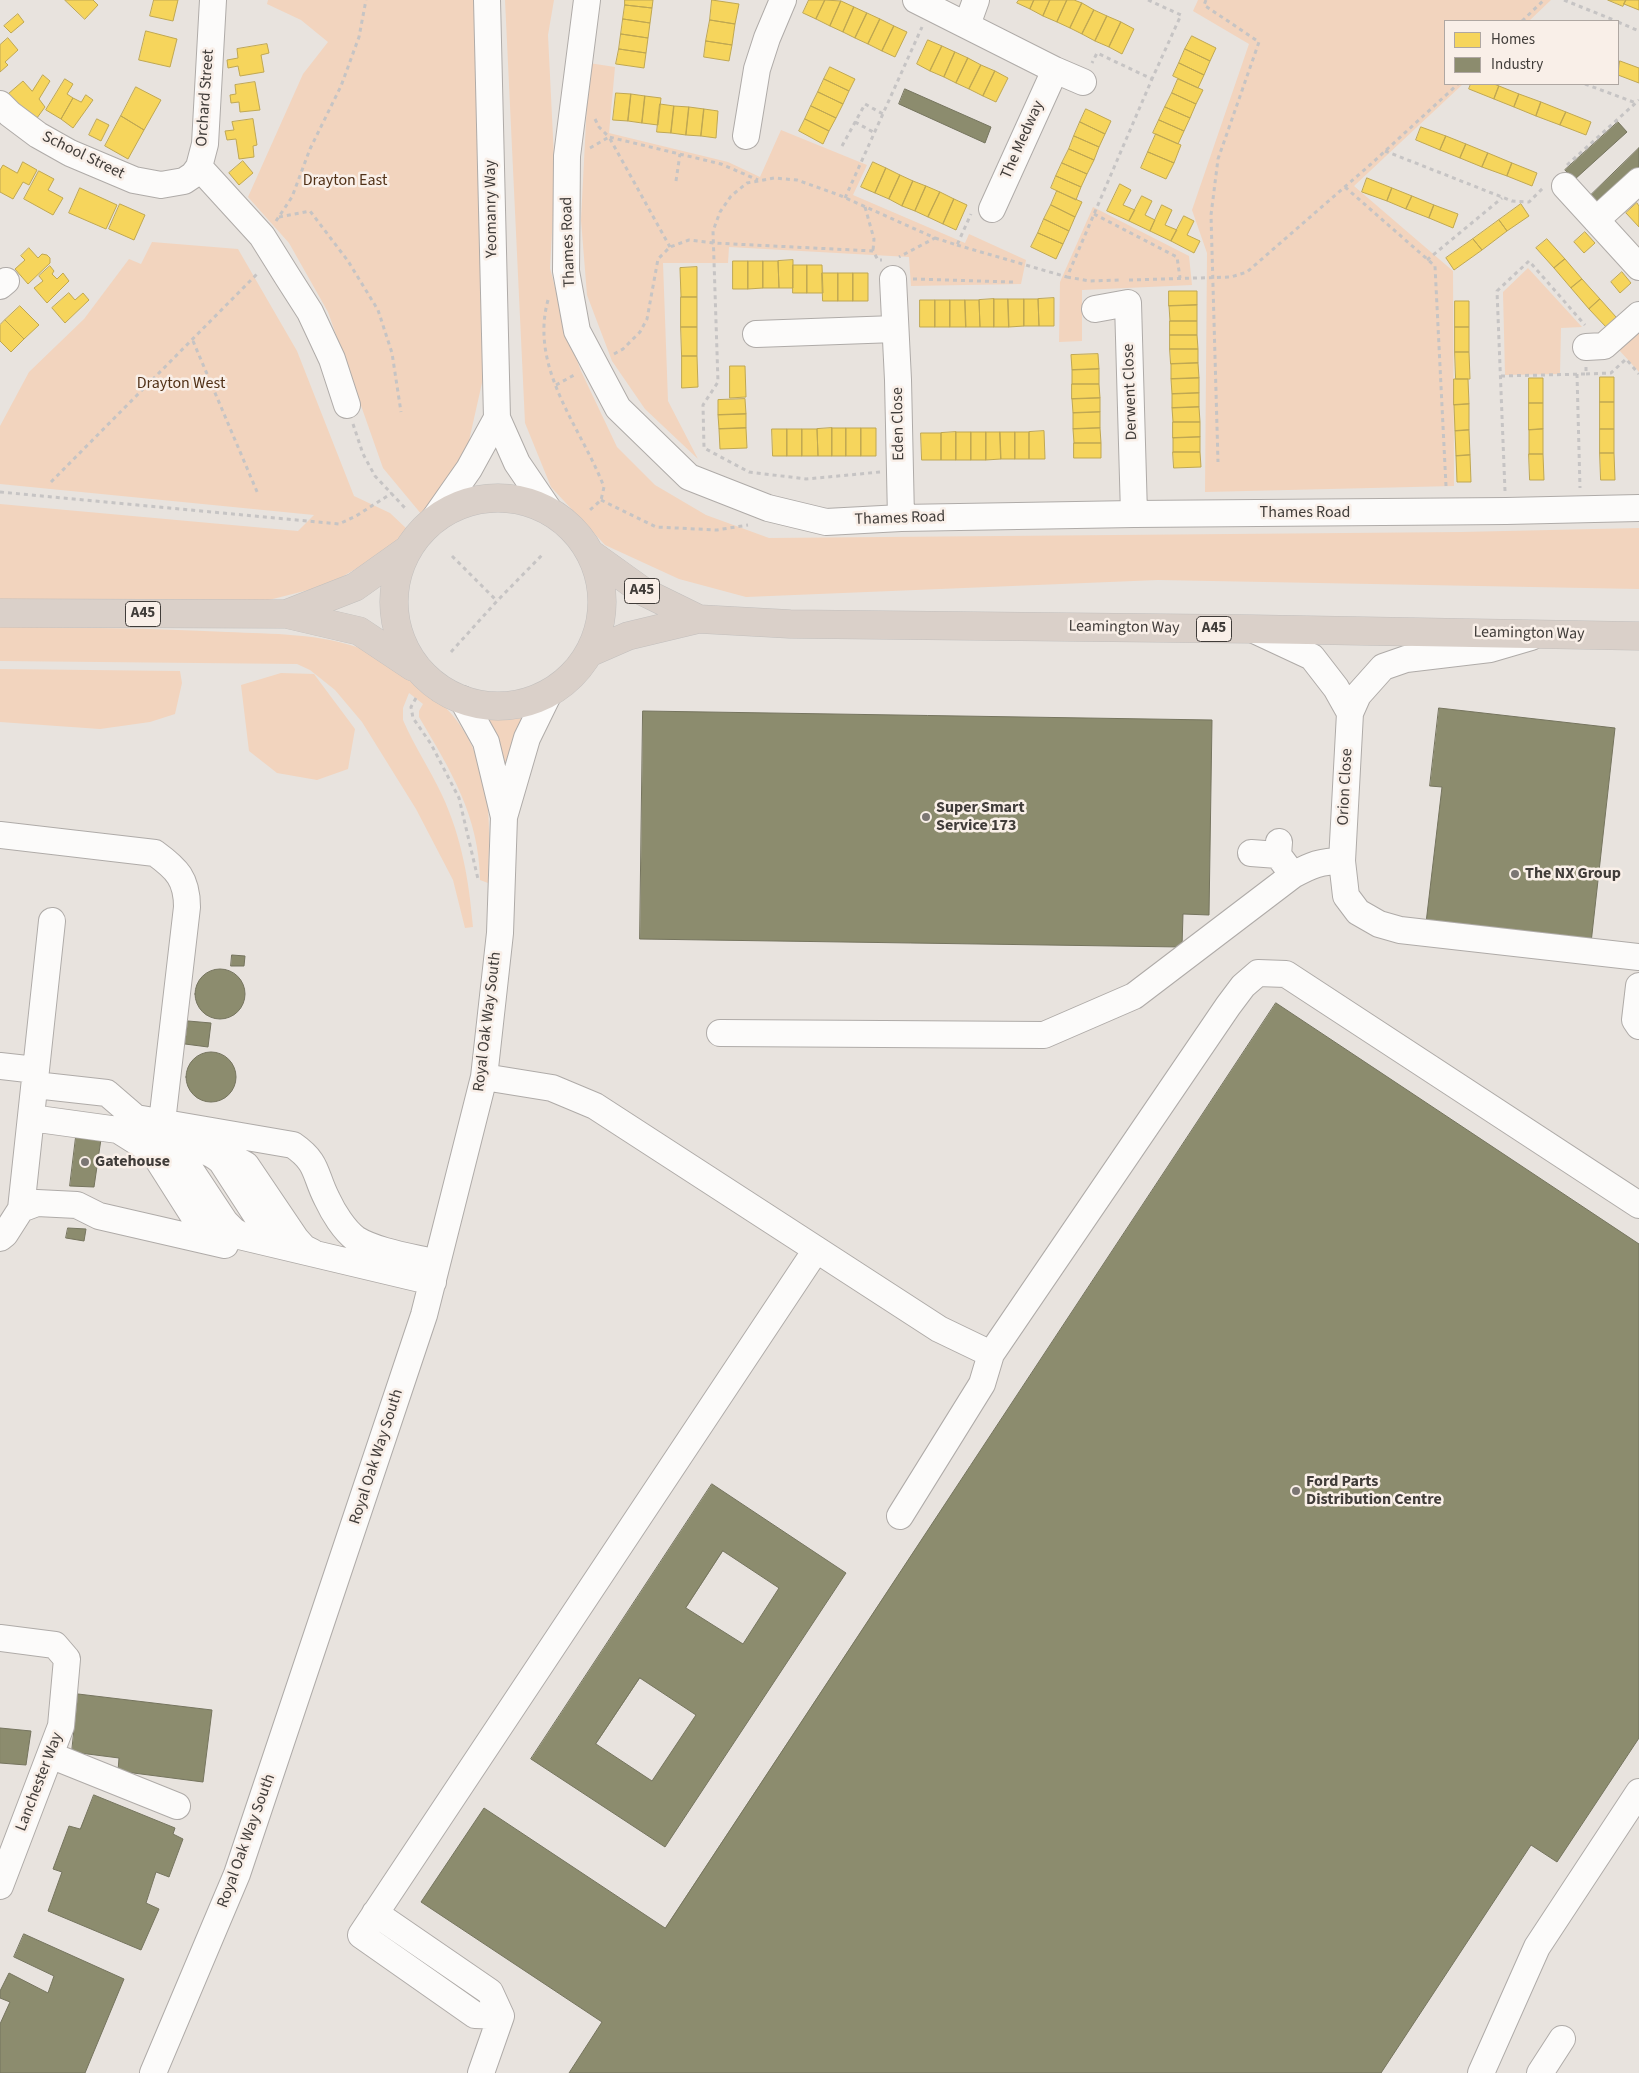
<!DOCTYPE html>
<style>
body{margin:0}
#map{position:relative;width:1639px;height:2073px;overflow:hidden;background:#e8e3de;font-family:"Source Sans 3",sans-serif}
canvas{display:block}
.legend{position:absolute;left:1444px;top:20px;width:175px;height:65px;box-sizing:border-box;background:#f9efe8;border:1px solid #afa7a2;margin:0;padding:6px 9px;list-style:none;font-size:15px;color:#403c39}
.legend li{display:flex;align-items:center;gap:10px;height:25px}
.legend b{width:25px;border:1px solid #afa7a2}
</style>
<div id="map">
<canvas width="1639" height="2073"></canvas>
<ul class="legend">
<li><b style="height:14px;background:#f6d55c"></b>Homes</li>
<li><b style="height:14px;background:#8c8c6e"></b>Industry</li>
</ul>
</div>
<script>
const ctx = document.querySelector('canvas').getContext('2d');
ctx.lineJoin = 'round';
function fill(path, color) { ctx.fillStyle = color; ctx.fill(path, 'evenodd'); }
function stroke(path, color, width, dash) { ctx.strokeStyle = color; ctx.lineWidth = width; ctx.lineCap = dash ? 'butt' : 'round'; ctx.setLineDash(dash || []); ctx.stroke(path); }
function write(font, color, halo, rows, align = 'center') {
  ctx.font = font + ' "Source Sans 3",sans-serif'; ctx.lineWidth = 5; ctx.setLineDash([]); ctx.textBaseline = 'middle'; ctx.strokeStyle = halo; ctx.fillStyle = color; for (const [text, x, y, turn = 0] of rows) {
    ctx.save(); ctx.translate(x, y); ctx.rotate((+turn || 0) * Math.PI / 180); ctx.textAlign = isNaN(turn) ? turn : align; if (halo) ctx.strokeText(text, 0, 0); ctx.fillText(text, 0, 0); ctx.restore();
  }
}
fill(new Path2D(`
 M268,0H476L484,374L464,463L422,515L383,468L328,312L289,243L248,197L303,74L328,42L301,20L267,4Z
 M505,0H554L548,35L555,178L550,268L567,334L581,371L617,447L655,485L706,515L769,538L1461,532L1639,528V589L1158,580L746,597L679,579L605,545L551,487L525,423Z
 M1198,0H1551L1529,21H1445V84H1463L1354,186L1453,271L1454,486L1205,492L1207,253L1192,210L1249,44L1193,11Z
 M589,63L615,67L609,133L728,162L760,177L781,130L867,165L853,195L965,243L969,234L1026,260L1021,284L911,286L909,257L729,247L728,263H663L668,401L698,459L645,409L612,361L587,295L581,220Z
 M1093,207L1189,256L1192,285L1082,290V341L1059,342L1060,282Z
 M152,242L238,249L297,351L354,496L390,513L408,530L390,549L328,585L261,602L0,599V504L298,531L314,515L0,484V426L29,372L84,319L129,259L141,264Z
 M1528,268L1582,327L1561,328L1560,374L1505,375L1503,292Z
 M1639,332V372L1619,350Z
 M0,626C76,628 151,628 227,632C272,634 321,633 365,650C380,656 393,665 407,675C442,700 467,724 480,767C492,804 489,845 488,883L480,880C479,816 451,771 419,717V711L423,704L409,693L403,708V720C414,746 430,769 442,795C462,838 469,881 473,927L465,928L453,880L416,809L362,722L335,690L310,670L297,664L0,661Z
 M0,669L180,671L182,683L175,714L150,722L100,729L0,722Z
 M281,673L314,674L355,729L348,769L317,780L277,773L249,751L241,685Z
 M524,710L526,713L504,765L481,712L501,713Z`), '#f2d4be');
const homes = new Path2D(`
 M65,0H93L98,5L85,19Z
 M154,0H178L173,21L150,16Z
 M625,0H653L652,8L625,5Z
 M712,0L739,4L735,24L710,20Z
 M809,0H825L816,19L803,13Z
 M825,0L841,1L830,26L816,19Z
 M1019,0H1034L1030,9L1017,3Z
 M1034,0H1050L1043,16L1030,9Z
 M1050,0H1067L1057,22L1043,16Z
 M1067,0H1074L1082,3L1070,28L1057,22Z
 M1608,0H1626L1623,6Z
 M1626,0H1639V10L1624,4Z
 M841,1L854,7L843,32L830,26Z
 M1082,3L1094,10L1082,34L1070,28Z
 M625,5L652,8L650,23L623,19Z
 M854,7L867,13L855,38L843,32Z
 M1094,10L1107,16L1095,41L1082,34Z
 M867,13L880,19L868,44L855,38Z
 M18,14L24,22L11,33L4,26Z
 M1107,16L1121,22L1109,47L1095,41Z
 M623,19L650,23L648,38L621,34Z
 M880,19L894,26L882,51L868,44Z
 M710,20L735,24L732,45L706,41Z
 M1121,22L1134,29L1122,54L1109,47Z
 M894,26L907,32L895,57L882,51Z
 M146,31L177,39L170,67L139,60Z
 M621,34L648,38L646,53L619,49Z
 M1192,36L1216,48L1210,61L1185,49Z
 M8,38L18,50L5,62L8,65L0,72V45Z
 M928,40L942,46L930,71L917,64Z
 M706,41L732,45L729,61L704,57Z
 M267,44L269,53L261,55L264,72L240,76L238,66L228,68L227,60L238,58L237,49Z
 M942,46L955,52L944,77L930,71Z
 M619,49L646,53L644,68L616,64Z
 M1185,49L1210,61L1204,75L1179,63Z
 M955,52L968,58L956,83L944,77Z
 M968,58L981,65L969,89L956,83Z
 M1620,61L1639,68V83L1618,75Z
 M1179,63L1204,75L1198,88L1173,76Z
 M981,65L995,71L983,96L969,89Z
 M830,67L855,79L849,91L824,79Z
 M995,71L1008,78L996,102L983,96Z
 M43,75L50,81L39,99L45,107L34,122L8,94L23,81L32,91Z
 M65,79L73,84L67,94L73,98L61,119L46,110Z
 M824,79L849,91L843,104L818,92Z
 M1178,79L1203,90L1196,104L1172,93Z
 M255,82L260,110L240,112L239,102L231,103L230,95L236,94L235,85Z
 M1471,84H1494L1499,86L1494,99L1469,89Z
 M1499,86L1519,94L1514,107L1494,99Z
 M136,87L161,100L144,130L121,116Z
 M818,92L843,104L836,118L811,106Z
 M616,93L631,94L628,121L613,120Z
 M1172,93L1196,104L1190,118L1165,107Z
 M631,94L645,96L642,123L628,121Z
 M1519,94L1541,102L1536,116L1514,107Z
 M86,95L93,100L73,128L61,119L73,98L81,102Z
 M645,96L661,98L658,125L642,123Z
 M1541,102L1566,112L1560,125L1536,116Z
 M660,104L674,106L671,133L657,132Z
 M674,106L689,107L686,135L671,133Z
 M811,106L836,118L829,131L805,119Z
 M689,107L704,109L701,136L686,135Z
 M1165,107L1190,118L1184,131L1159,120Z
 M704,109L718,111L716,138L701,136Z
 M1086,109L1111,121L1105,134L1080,122Z
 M1566,112L1591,122L1586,135L1560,125Z
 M121,116L144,130L128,159L105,146Z
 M97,119L109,125L101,141L89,135Z
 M253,119L257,145L253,146L254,157L239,159L236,139L227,140L225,131L234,130L232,122Z
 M805,119L829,131L823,144L799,131Z
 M1159,120L1184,131L1178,144L1153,133Z
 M1080,122L1105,134L1099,147L1074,136Z
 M1421,127L1446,136L1440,150L1416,140Z
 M1156,134L1181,145L1174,163L1148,152Z
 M1074,136L1099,147L1094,160L1069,149Z
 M1446,136L1466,144L1460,158L1440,150Z
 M1466,144L1488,153L1482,167L1460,158Z
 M1069,149L1094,160L1087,174L1062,163Z
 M1148,152L1174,163L1166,179L1141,168Z
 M1488,153L1512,163L1507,176L1482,167Z
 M243,161L253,173L239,185L229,173Z
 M23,162L37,170L29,185L23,182L13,199L0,192V170L3,165L17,173Z
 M873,162L886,168L875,193L861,187Z
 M1062,163L1087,174L1081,187L1056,176Z
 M1512,163L1537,173L1532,186L1507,176Z
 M886,168L900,175L889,199L875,193Z
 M39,171L54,179L48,190L63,198L53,215L24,199Z
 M900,175L913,181L902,206L889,199Z
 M1056,176L1081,187L1076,200L1051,188Z
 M1367,178L1392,188L1387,201L1362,192Z
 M913,181L926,186L915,211L902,206Z
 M1120,184L1131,190L1123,205L1135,210L1129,221L1107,211Z
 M926,186L940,192L928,217L915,211Z
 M80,188L117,205L106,229L69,213Z
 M1392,188L1412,196L1406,209L1387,201Z
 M1057,191L1082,202L1075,217L1051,205Z
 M940,192L954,199L943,224L928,217Z
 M1142,196L1152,201L1145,215L1155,220L1150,231L1129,221Z
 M1412,196L1434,205L1429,218L1406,209Z
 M954,199L967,205L956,230L943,224Z
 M1637,203L1639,206V227L1626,213Z
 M120,204L145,215L134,240L109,229Z
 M1521,204L1529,216L1507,231L1499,220Z
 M1051,205L1075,217L1069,231L1044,219Z
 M1162,205L1172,210L1165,225L1177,230L1171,241L1150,231Z
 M1434,205L1458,214L1453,228L1429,218Z
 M1184,216L1194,221L1187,235L1200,241L1194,253L1171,241Z
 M1044,219L1069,231L1063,244L1038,233Z
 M1499,220L1507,231L1482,250L1473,239Z
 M1585,232L1595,243L1584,253L1574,242Z
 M1038,233L1063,244L1056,259L1031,247Z
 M1473,239L1482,250L1454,270L1446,258Z
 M1547,239L1565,259L1554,268L1536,248Z
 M29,248L38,258L42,254L47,255L50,258V263L28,284L15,269L25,260L21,256Z
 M1565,259L1582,279L1571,288L1554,268Z
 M793,260V288H779L778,261Z
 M733,261H748V289H733Z
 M748,261H763V288L748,289Z
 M763,261H778L779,288H763Z
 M793,265H807V293H793Z
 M807,265H822L823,293H807Z
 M50,266L54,271L52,274L57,279L63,273L69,281L47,303L34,288L43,281L39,276Z
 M697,267V297H681L680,268Z
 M1622,272L1631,283L1620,293L1611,282Z
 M822,273H838V301H823Z
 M838,273H853V301H838Z
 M853,273H868V301H853Z
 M1582,279L1600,299L1589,309L1571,288Z
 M1169,291H1197V305L1169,306Z
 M69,293L75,300L83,293L89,300L65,323L52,308Z
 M681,297H697V327H681Z
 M1054,298V326H1039L1038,299Z
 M994,299H1008L1009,327H994Z
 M994,299V327H980L979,300Z
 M1008,299H1024V326L1009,327Z
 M1024,299H1038L1039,326H1024Z
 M1600,299L1616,317L1606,327L1589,309Z
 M920,300H935V327H920Z
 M935,300H950V327H935Z
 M950,300H965L966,327H950Z
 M965,300H979L980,327H966Z
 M1455,301H1469V327H1455Z
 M1197,305V321H1170L1169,306Z
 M20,306L39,325L24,339L5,320Z
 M5,320L24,339L11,352L0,341V325Z
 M1170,321H1197V335H1170Z
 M681,327H697V356H682Z
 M1455,327H1469V352H1455Z
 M1170,335H1197L1198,349H1170Z
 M1170,349H1198V363L1171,364Z
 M1455,352H1469L1470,379H1456Z
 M1098,354L1099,369L1072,370L1071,355Z
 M682,356H697L698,387L682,388Z
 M1198,363L1199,378L1171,379V364Z
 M730,366H745L746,397L730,398Z
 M1099,369V384H1072V370Z
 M1600,377H1614V402H1600Z
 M1199,378V393L1172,394L1171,379Z
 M1529,378H1543V403H1529Z
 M1454,379H1468L1469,404L1454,405Z
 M1072,384H1099L1100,398L1072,399Z
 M1199,393V407L1172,408V394Z
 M1100,398V412L1073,413L1072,399Z
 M745,399L746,414L718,415V400Z
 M1600,402H1614V429H1600Z
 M1529,403H1543V429L1529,430Z
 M1469,404V430L1455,431L1454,405Z
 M1199,407L1200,422H1173L1172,408Z
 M1100,412V428L1073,429V413Z
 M746,414V428L719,429L718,415Z
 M1173,422H1200V437L1173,438Z
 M746,428L747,448L720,449L719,429Z
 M832,428H846V456H832Z
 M832,428V456H818L817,429Z
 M846,428H861V456H846Z
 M861,428H876V456H861Z
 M1100,428L1101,443H1074L1073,429Z
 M772,429H787V456H773Z
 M787,429H802V456H787Z
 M802,429H817L818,456H802Z
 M1543,429V454H1529V430Z
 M1600,429H1614V453H1600Z
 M1469,430L1470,455L1456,456L1455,431Z
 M1044,431L1045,459H1029V432Z
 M956,432V460H941V433Z
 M956,432H971V460H956Z
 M971,432H986V460H971Z
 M986,432H1000L1001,459L986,460Z
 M1000,432H1015V459H1001Z
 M1015,432H1029V459H1015Z
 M921,433H941V460H922Z
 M1200,437V452H1173V438Z
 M1074,443H1101V458H1074Z
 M1173,452H1200L1201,467L1174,468Z
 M1600,453H1614L1615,480H1601Z
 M1529,454H1543L1544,480H1530Z
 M1470,455L1471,482H1457L1456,456Z`);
fill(homes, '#f6d55c');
stroke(homes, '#bfa752', 1);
const industry = new Path2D(`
 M905,89L991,127L985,143L899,104Z
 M1618,122L1627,132L1574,180L1565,170Z
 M1639,148V169L1600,207L1590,196Z
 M1439,708L1615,728L1591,943L1426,923L1442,787L1430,786Z
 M643,711L1212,720L1209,915L1183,914L1182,947L640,939Z
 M232,955L245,956L244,966H231Z
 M195 994a25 25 0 1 1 50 0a25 25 0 1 1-50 0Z
 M1276,1003L1639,1244V1738L1557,1862L1531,1845L1381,2073H569L602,2022L421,1902L484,1808L665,1928Z
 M188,1021L211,1023L208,1047L185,1044Z
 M186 1077a25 25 0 1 1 50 0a25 25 0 1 1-50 0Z
 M76,1137L101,1139L94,1187L70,1186Z
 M68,1228L86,1229L84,1241L66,1238Z
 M712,1484L846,1573L665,1847L531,1759ZM723,1551L779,1588L743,1644L686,1608ZM640,1678L696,1715L652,1781L596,1744Z
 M78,1694L212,1710L203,1782L118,1771L119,1758L72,1752Z
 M0,1728L31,1731L26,1765L0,1763Z
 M94,1795L175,1828L173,1834L183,1839L169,1877L156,1872L146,1903L159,1909L141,1950L48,1911L62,1872L53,1869L69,1826L80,1829Z
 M24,1934L124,1979L85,2073H0V2024L10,2002L0,1998V1991L9,1973L48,1993L54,1976L14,1957Z`);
fill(industry, '#8c8c6e');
stroke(industry, '#75745e', 1);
const minor = new Path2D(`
 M487,0L497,418L517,463L551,513
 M587,0L567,156L566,271L577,331L618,408L689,477L768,508L826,522L901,518L1134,514L1506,511L1639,508
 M916,0L1055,70L1083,82
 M967,25L976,0
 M0,104L10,114L38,135L70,153L134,180L161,185L184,181L193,175L199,167L205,144L213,0
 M746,136L757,69L767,38L783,0
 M199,167L262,236L287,276L310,312L332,359L347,405
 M1565,186L1639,267
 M992,209L1055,70
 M1596,220L1639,181
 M893,279L898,380L901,518
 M0,286L6,281
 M1095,309L1128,303L1134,514
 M756,334L895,329
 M1586,347L1604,346L1639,315
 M434,519L469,469L497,418
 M1252,629L1312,657L1336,688L1350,713
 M1531,637L1490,649L1406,659L1383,667L1358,695L1350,713L1342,861L1346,896L1358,912L1379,924L1400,930L1639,957
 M462,699L486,742L504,817
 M0,835L155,853C177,869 187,879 187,907L162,1122
 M1279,842L1278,855L1293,875
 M1251,853L1278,855
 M1639,986L1635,1020L1639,1026
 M720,1033L1044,1035L1134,996L1293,875C1311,865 1321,861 1342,861
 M0,1066L36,1070
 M484,1077L552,1088L595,1106L939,1329L991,1354L1228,1006L1243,986L1258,973L1286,974L1639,1205
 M35,1085L107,1093L136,1118L293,1145C319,1163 314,1174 327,1199C333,1212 344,1230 356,1239C377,1252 413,1257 437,1263
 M31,1118L118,1130L153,1152L193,1215L203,1224L214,1230L433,1282
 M136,1133L160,1139L176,1148L225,1222L234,1231L244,1237
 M174,1142C191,1145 208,1150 221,1161L267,1232L276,1241L285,1246
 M211,1150L230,1156L246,1165L296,1239L304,1248L312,1252
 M21,1209L52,921
 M0,1238L5,1234L21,1209L37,1203L77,1205L99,1216L225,1245
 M900,1516L982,1384L991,1354
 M0,1638L55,1645L67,1659L61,1726L0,1886
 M50,1755L177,1806
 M375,1913L490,1992L501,2016
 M153,2073L237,1874L424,1315L484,1077L500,933L504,817L527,738L549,693
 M481,2073L501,2016L475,2015L361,1935L816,1250
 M1481,2073L1537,1947L1639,1792
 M1540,2073L1562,2039`);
const highway = new Path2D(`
 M394 602a104 104 0 1 1 208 0a104 104 0 1 1-208 0Z
 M591,554L644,592L699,619
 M0,613L286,614L359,631L413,667
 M286,614L355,587L407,550
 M589,653L628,636L699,619L790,624L1252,629L1639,636`);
stroke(minor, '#afaba8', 28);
stroke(highway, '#c2bfbd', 29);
stroke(new Path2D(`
 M1148,0L1181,15L1152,79
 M1206,0L1204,5L1259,42L1218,159L1211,215L1218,462
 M1564,0L1616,21
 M1522,21L1544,0
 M1618,22L1639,31
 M1585,84L1636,103
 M595,119L599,127L609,137L721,164L758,180
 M855,122L875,133
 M842,146L865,104L883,114
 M590,148L609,137L670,247
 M1385,151L1512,201L1529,202L1544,187
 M1567,165L1639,100
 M676,181L680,154
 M1345,187L1435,266L1446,486
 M845,198L922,27
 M865,207L874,239L873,251
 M1094,214L1177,257L1180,278
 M279,217L310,211L348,261L378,310L392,353L401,412
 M276,221L292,197L310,149L341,86L359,37L366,0
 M935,238L957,245L971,214
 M957,245L1067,277L1152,79L1097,53L1092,63
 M1427,260L1502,198
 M1067,277L1090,281L1120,280
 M913,279L1013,282
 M1129,280L1231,277L1247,272L1371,164L1458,84
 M548,300C529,369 581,427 604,487L601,500L590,510
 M193,341L258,494
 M614,354L623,349L640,332L647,319L658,259L670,247L689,240L714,243L873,251L878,260H882
 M1577,374L1580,488
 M1586,374L1611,373L1626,359L1639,374
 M1501,376L1586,374V367
 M556,385L576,374
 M353,424L363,454L375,476L405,508
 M880,472L806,479L749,472L704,448L703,405L718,382L713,231L720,212L731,196L747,183L774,178L797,180L839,195L935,238L899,257
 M51,482L259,272
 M1505,491L1497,291L1529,261L1585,325
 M0,492L339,524L356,516L392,493
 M601,500L656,527L717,530L748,525
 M452,556L497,601
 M451,652L497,601L544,553
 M416,698L411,707L413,718L431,744L459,798L478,879`), '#c6c4c4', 3, [4, 4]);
stroke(minor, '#fcfbfa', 26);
stroke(highway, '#dad0c9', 28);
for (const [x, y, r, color] of [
 [926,817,5,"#7b7673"],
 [1515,874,5,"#7b7673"],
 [85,1162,5,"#7b7673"],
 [1296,1491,5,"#7b7673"]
]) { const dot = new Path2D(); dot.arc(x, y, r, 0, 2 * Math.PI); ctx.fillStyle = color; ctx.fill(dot); stroke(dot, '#f9efe8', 2); }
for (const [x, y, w] of [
 [642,591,35],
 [143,614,35],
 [1214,629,35]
]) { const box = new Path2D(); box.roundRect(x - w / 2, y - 12.5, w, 25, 4); ctx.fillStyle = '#f9efe8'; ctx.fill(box); stroke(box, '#403c39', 1); }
write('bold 15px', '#403c39', null, [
 ["A45",642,591],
 ["A45",143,614],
 ["A45",1214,629]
]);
write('16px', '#403c39', '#f9efe8', [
 ["Orchard Street",206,98,-86],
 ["The Medway",1023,140,-66],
 ["School Street",83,156,26],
 ["Yeomanry Way",492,209,-91],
 ["Thames Road",569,242,-92],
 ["Derwent Close",1131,392,-92],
 ["Eden Close",899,424,-91],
 ["Thames Road",1305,513],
 ["Thames Road",900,519,-2],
 ["Leamington Way",1124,628,1],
 ["Leamington Way",1529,634,1],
 ["Orion Close",1346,787,-87],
 ["Royal Oak Way South",488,1022,-83],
 ["Royal Oak Way South",377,1457,-72],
 ["Lanchester Way",40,1782,-69],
 ["Royal Oak Way South",247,1841,-70]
]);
write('16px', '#513117', '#f9efe8', [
 ["Drayton East",345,181],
 ["Drayton West",181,384]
]);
write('bold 16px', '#403c39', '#f9efe8', [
 ["Super Smart",936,808],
 ["Service 173",936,826],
 ["The NX Group",1525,874],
 ["Gatehouse",95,1162],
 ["Ford Parts",1306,1482],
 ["Distribution Centre",1306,1500]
], 'left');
</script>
